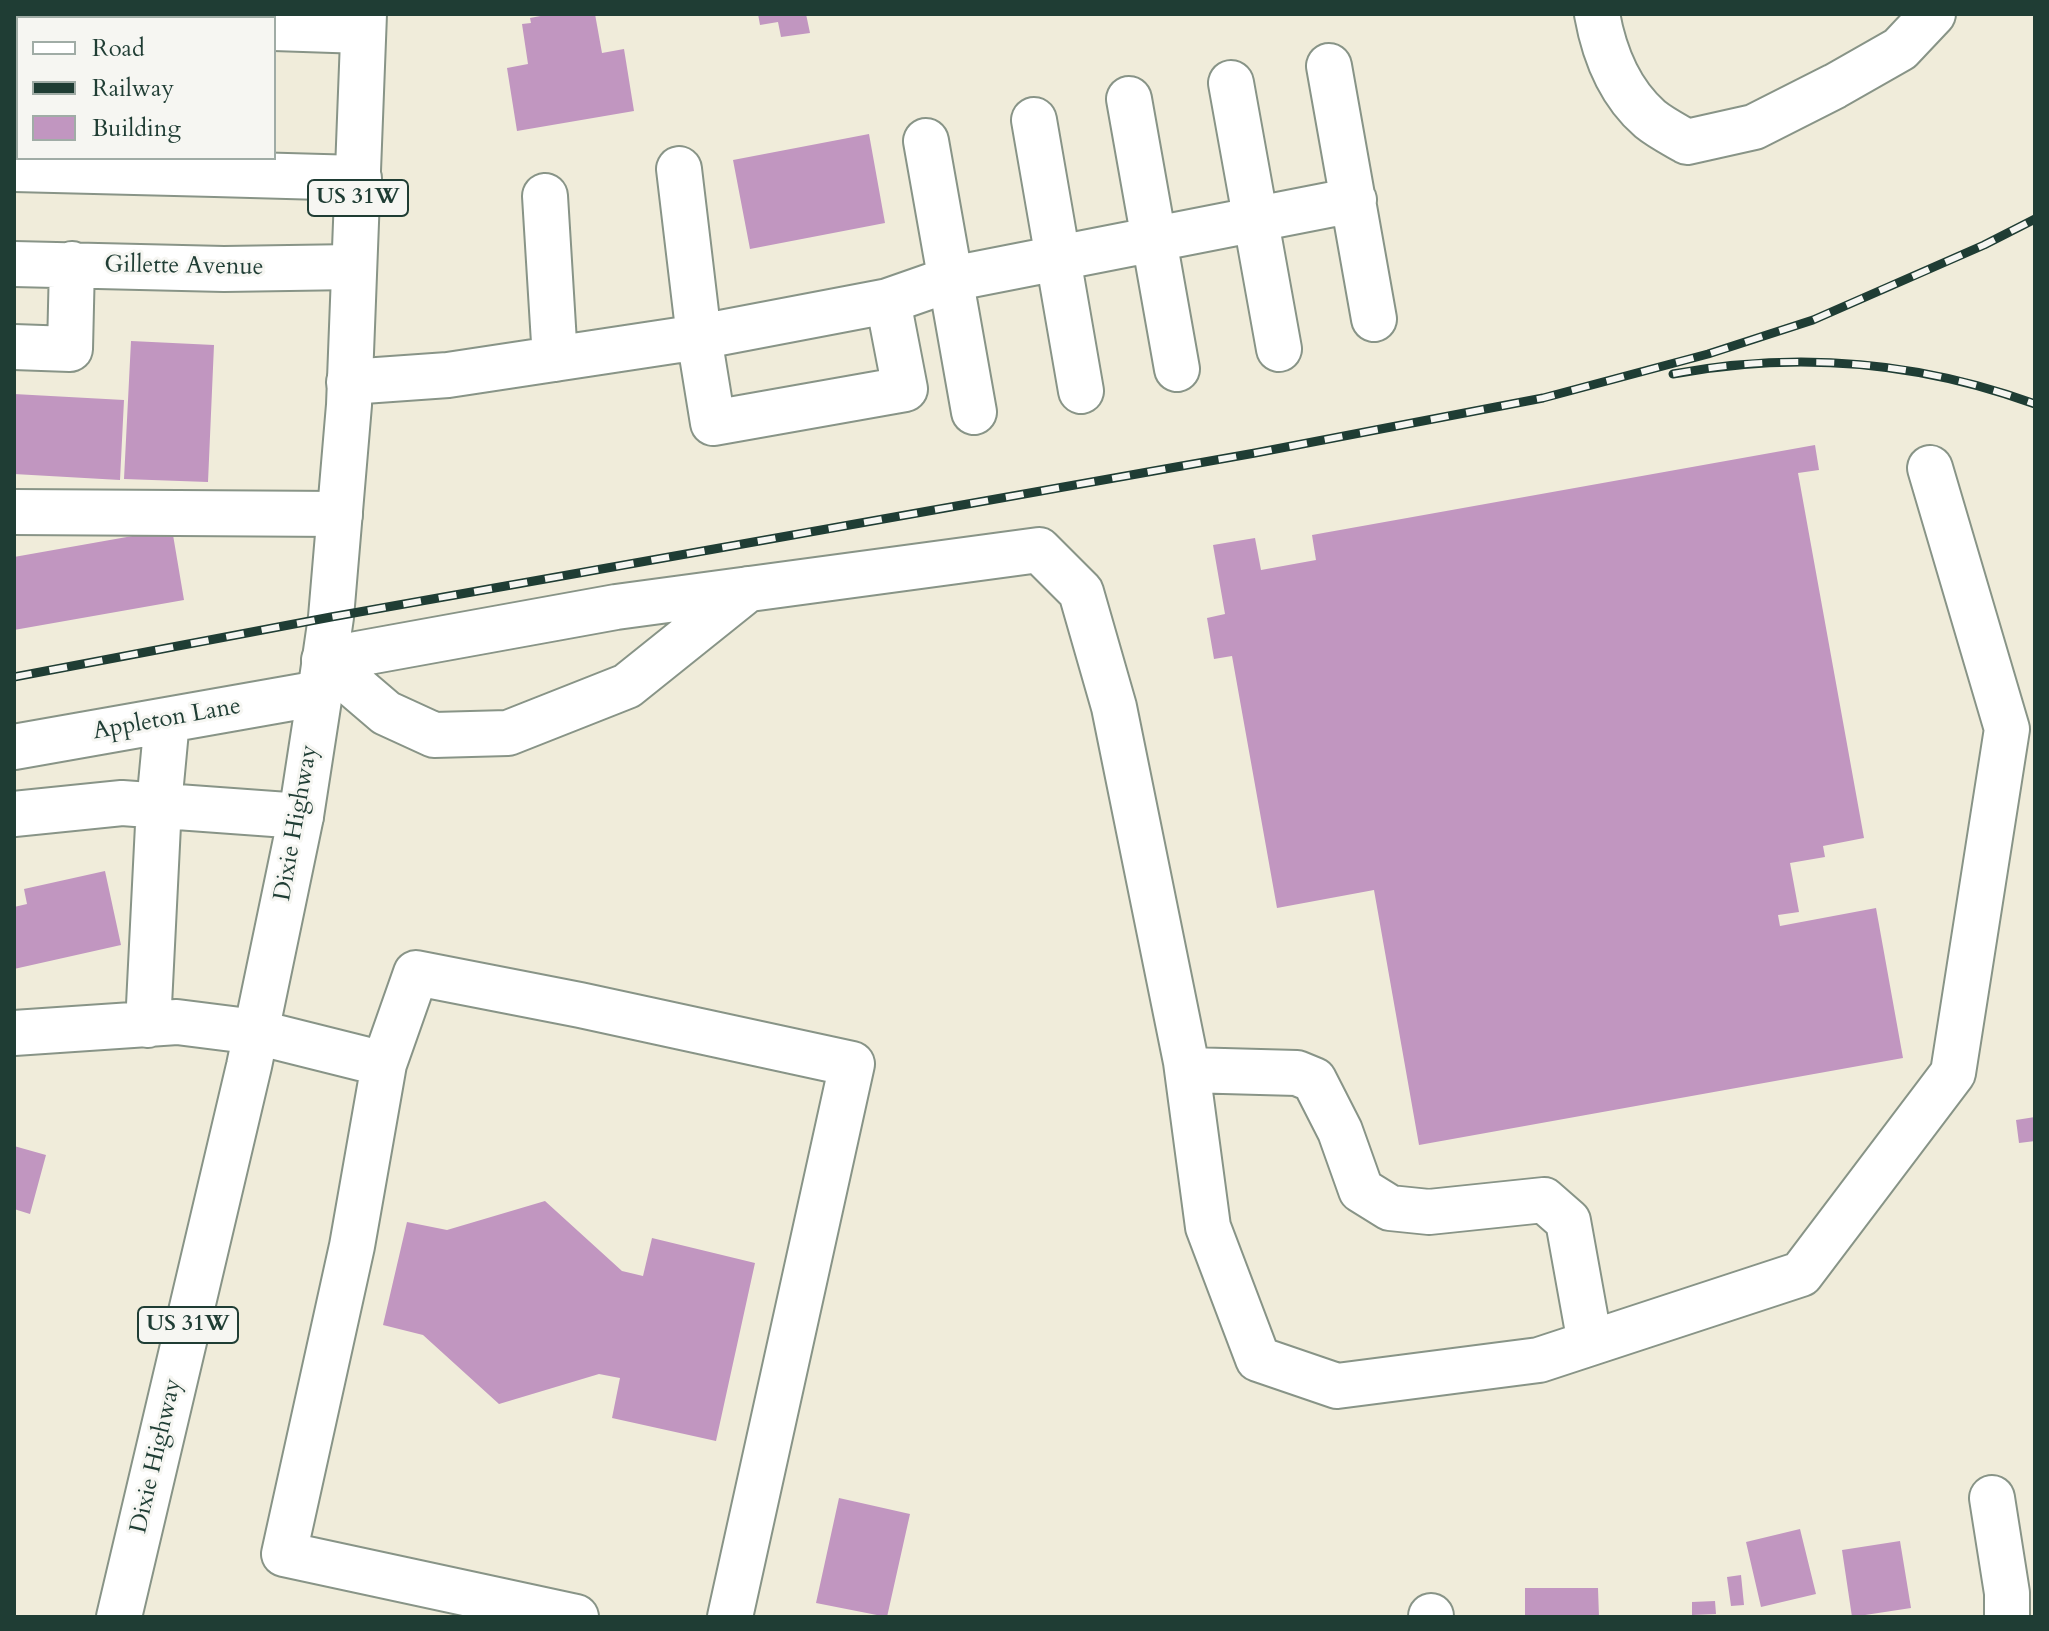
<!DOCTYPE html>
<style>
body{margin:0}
#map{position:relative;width:2049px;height:1631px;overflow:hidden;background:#f0ecda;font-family:Cardo,serif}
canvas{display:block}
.frame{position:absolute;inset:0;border:16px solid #1f3d34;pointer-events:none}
.legend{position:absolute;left:16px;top:16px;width:260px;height:144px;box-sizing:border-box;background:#f6f6f2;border:2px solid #a0aca6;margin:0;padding:10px 14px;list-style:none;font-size:24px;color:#1f3d34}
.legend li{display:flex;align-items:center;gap:16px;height:40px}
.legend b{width:40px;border:2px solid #a0aca6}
</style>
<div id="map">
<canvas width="2049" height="1631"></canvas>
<div class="frame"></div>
<ul class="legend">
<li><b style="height:10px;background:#fff"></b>Road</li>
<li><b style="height:10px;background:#1f3d34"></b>Railway</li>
<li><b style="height:22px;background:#c196c0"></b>Building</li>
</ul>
</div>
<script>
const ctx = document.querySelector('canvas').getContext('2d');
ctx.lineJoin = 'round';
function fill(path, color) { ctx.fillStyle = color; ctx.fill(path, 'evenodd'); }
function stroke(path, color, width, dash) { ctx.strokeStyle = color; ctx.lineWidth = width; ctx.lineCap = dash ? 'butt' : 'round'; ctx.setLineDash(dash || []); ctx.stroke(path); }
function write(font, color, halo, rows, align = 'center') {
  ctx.font = font + ' Cardo,serif'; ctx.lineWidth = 6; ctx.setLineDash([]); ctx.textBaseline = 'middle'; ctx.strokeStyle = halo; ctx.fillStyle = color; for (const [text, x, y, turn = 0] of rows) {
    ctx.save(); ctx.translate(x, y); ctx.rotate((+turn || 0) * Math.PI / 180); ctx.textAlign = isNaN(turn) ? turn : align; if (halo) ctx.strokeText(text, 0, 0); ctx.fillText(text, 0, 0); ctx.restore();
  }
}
fill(new Path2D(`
 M551,14H595L602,53L624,49L634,111L517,131L507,68L528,64L522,24L531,23L530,18Z
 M758,14H806L810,33L781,37L778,22L760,25Z
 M14,34H18V128H14Z
 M869,134L885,223L750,249L733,160Z
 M131,341L214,345L208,482L124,479Z
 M14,394L124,400L120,480L14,474Z
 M1815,445L1819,470L1798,473L1864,838L1823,846L1825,857L1790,863L1799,912L1778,915L1780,926L1876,908L1903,1058L1419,1145L1374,890L1277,908L1232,656L1214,659L1207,618L1225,614L1213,545L1255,538L1261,570L1316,560L1312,535Z
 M172,529L184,600L14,630V557Z
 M105,871L121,945L14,969V907L27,904L24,889Z
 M2035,1117V1141L2019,1143L2016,1120Z
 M14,1146L46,1155L30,1214L14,1209Z
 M545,1201L622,1271L643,1276L652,1238L755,1263L716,1441L612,1418L620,1378L599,1374L499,1404L423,1335L383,1325L407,1222L447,1230Z
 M839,1498L910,1514L887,1617L816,1603Z
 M1800,1529L1816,1594L1761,1607L1746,1542Z
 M1900,1541L1911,1608L1852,1617L1842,1550Z
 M1741,1575L1744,1605L1731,1606L1727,1577Z
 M1525,1588H1598L1599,1617H1525Z
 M1715,1601L1716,1614L1692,1615V1602Z`), '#c196c0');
const minor = new Path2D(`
 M50,14L105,18
 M1597,14C1604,53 1619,92 1650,119C1661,128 1675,135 1687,142L1754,127L1835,86L1900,49L1933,14
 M274,28L363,31
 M1329,66L1374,319
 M1231,83L1279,349
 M1129,99L1177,369
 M1034,120L1081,391
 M926,141L974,412
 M14,169L215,174L216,158
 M679,169L699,337L713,423L905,389L888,301
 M215,174L359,178
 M545,196L555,359
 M14,264L224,269L354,267
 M14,347L70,349L72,264
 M349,382L448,375L699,337L888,301L951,279L1354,200
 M14,512L340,514
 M324,660L616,607L1039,550L1081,592L1114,707L1186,1062L1208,1227L1258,1359L1337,1386L1539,1360L1801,1274L1953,1073L2007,729L1930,468
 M324,660L386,713L434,735L508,733L627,686L748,589
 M14,747L320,693
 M14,814L122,803L301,816
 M148,1025L159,805L167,720
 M14,1033L177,1022L256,1032L384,1064
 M1187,1070L1297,1073L1314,1080L1340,1131L1361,1190L1390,1208L1429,1212L1544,1200L1568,1221L1590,1343
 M1992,1498L2007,1593V1617
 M1431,1616V1617
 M576,1617L284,1554L352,1246L384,1064L416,973L580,1005L852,1064L730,1617`);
const major = new Path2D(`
 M119,1617L249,1066L301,816L320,693L331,617L349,405L364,14`);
stroke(minor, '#889487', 48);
stroke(major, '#889487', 48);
stroke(minor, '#fff', 44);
stroke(major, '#fff', 44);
const rail = new Path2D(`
 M1673,374C1796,351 1917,361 2035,404
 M14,677L331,617L1255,453L1543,398L1708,354L1813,320L1984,245L2035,219`);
stroke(rail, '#1f3d34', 9);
stroke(rail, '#f6f6f2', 6, [18]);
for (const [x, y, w] of [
 [358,198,100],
 [188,1325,100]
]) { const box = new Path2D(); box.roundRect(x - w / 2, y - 18, w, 36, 6); ctx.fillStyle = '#f6f6f2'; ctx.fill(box); stroke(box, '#1f3d34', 2); }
write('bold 22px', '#1f3d34', null, [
 ["US 31W",358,198],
 ["US 31W",188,1325]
]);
write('24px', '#1f3d34', '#f6f6f2', [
 ["Gillette Avenue",184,267,1],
 ["Appleton Lane",167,720,-10],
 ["Dixie Highway",297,823,-80],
 ["Dixie Highway",157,1456,-77]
]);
</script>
